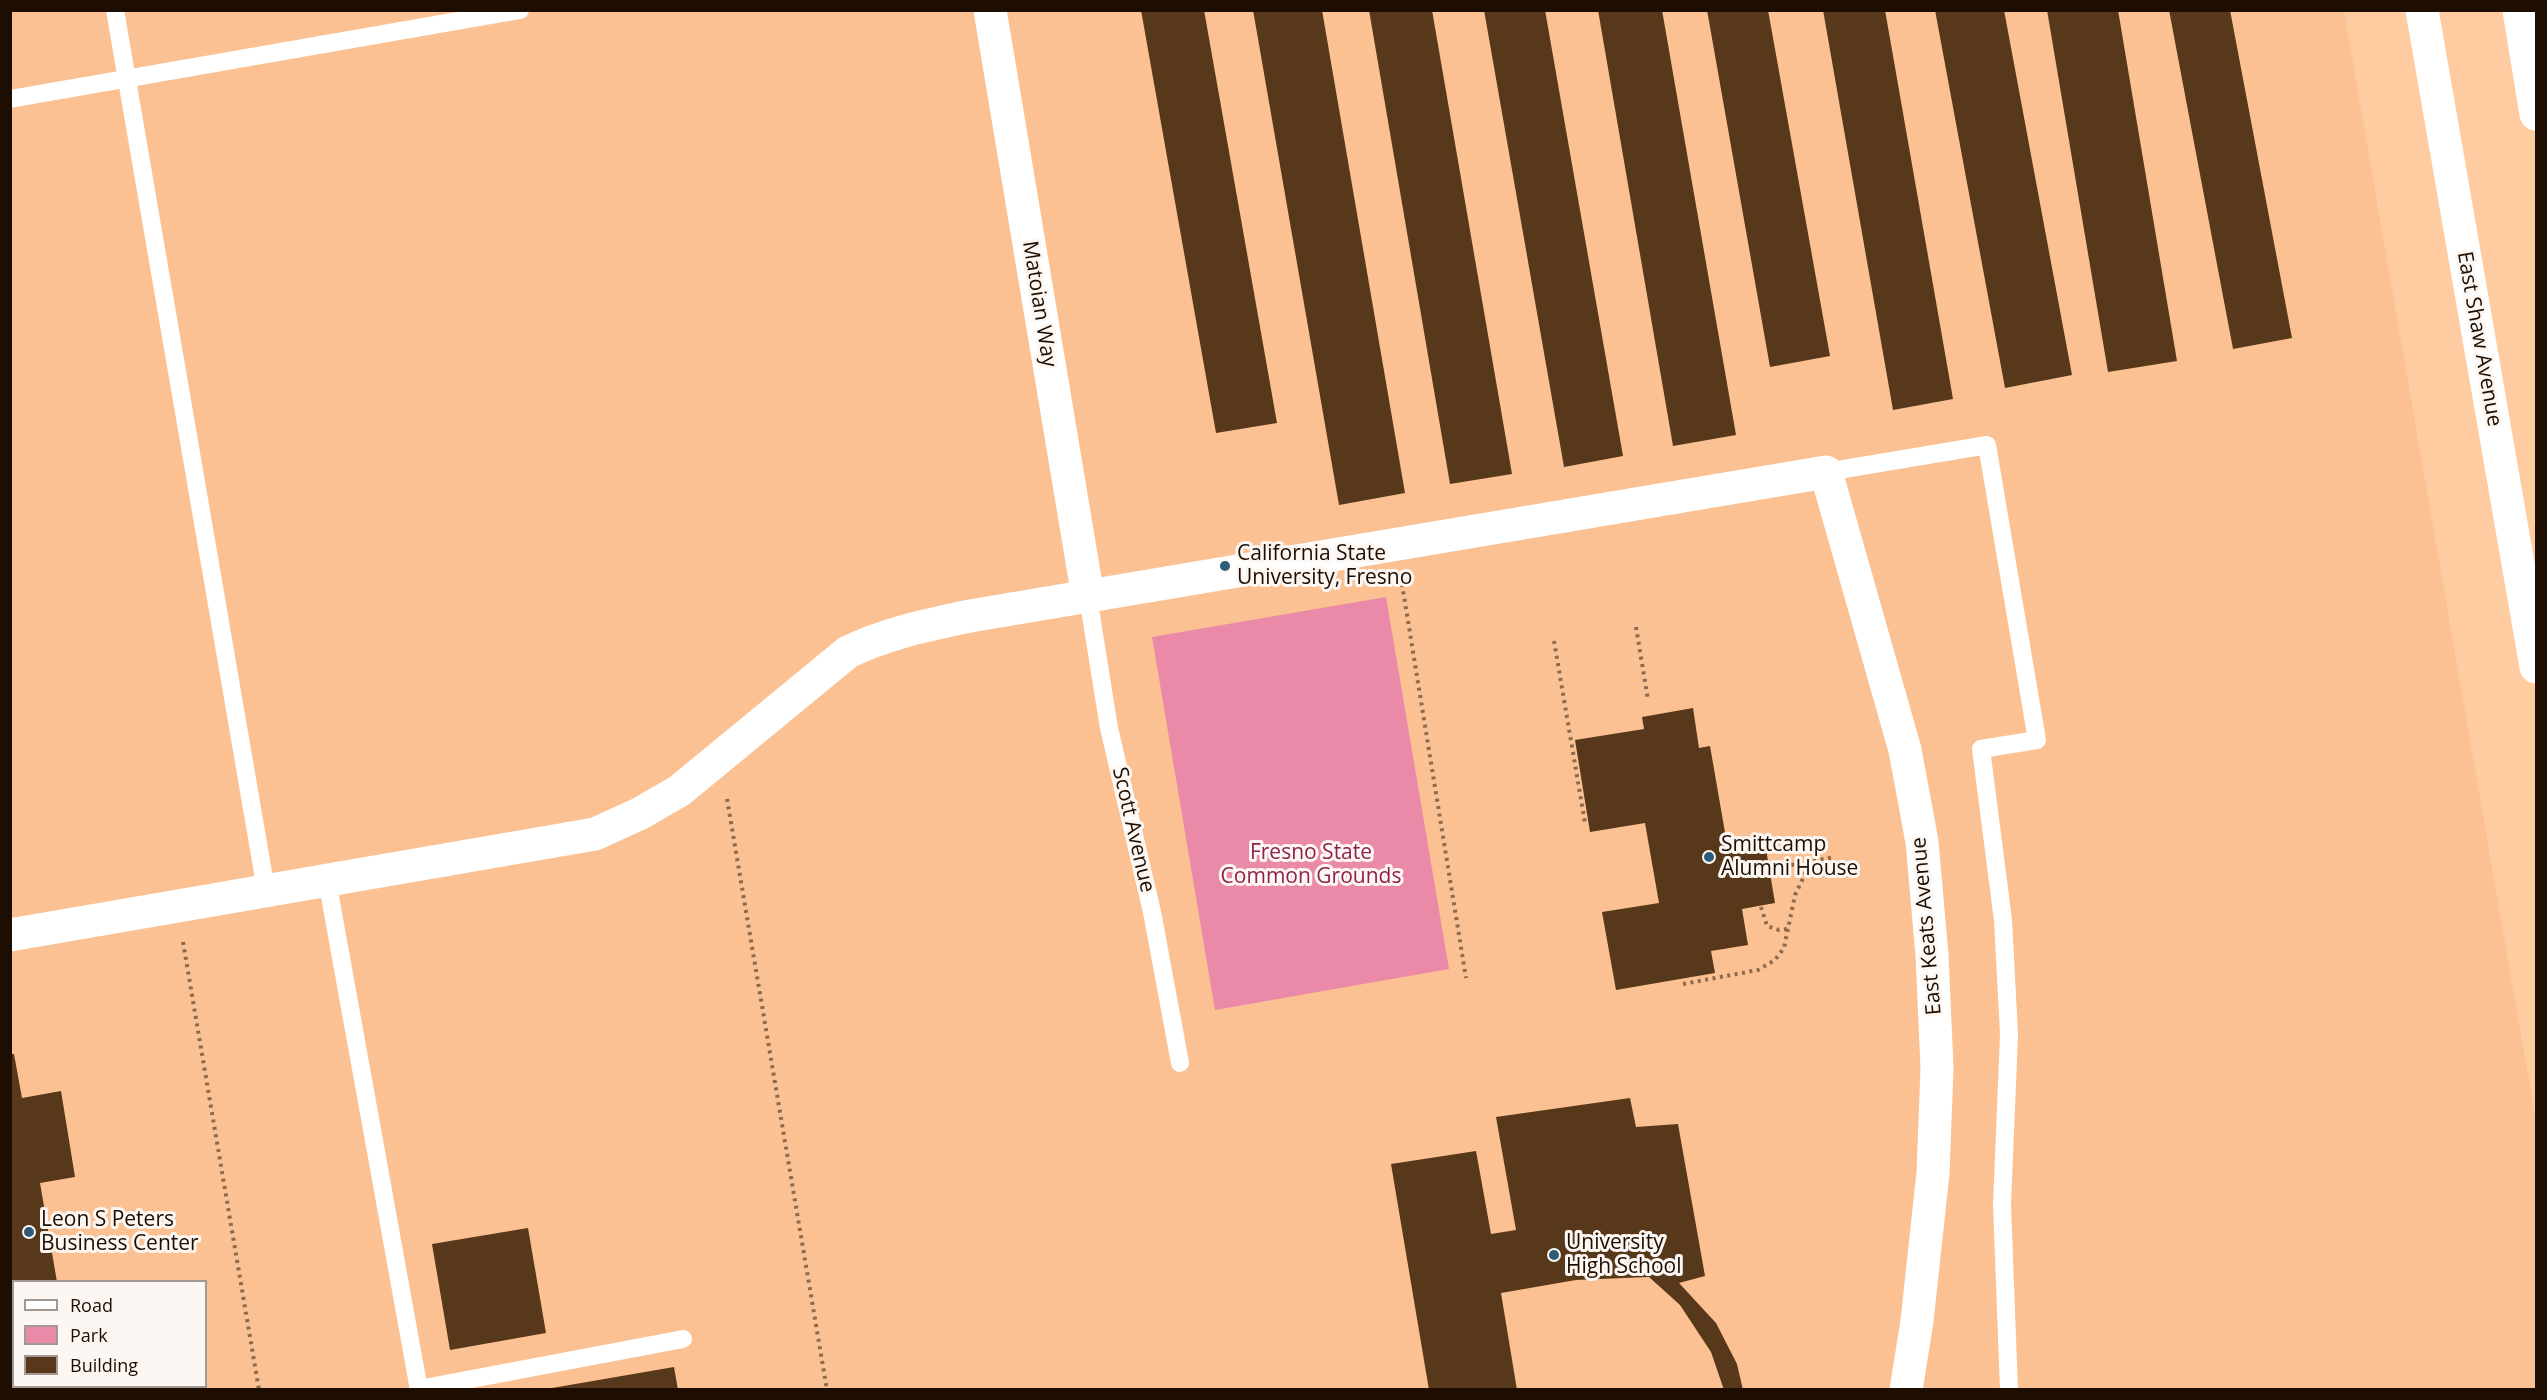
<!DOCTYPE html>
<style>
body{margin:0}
#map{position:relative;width:2547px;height:1400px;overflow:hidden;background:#ffcba1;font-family:"Open Sans",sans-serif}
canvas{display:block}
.frame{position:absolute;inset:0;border:12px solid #1e0d01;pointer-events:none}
.legend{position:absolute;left:12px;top:1280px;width:195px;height:108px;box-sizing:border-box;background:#fcf7f2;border:2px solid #a39992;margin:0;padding:8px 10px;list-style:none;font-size:18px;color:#1e0d01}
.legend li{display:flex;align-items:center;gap:12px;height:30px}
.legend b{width:30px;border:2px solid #a39992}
</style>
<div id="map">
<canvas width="2547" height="1400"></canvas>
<div class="frame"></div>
<ul class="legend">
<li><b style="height:8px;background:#fff"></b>Road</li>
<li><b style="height:16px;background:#ea8aa8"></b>Park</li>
<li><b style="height:16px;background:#58381b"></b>Building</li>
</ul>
</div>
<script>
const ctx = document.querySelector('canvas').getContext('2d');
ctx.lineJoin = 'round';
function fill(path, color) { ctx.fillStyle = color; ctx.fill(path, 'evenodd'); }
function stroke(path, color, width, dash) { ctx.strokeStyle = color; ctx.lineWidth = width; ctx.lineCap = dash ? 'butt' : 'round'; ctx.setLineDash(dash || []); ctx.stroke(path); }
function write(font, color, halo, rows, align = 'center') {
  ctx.font = font + ' "Open Sans",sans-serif'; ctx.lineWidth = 6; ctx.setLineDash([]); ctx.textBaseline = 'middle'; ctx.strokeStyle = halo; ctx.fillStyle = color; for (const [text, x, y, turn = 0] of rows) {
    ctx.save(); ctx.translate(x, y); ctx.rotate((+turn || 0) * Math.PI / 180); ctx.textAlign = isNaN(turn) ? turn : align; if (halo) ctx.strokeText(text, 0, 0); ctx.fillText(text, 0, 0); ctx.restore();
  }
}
fill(new Path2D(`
 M10,11H2344L2536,1122V1389H11ZM14,1282H206V1386H14Z`), '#fbc192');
fill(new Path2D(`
 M1386,597L1449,969L1215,1010L1152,637Z`), '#ea8aa8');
fill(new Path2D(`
 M1141,10H1204L1277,423L1216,433Z
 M1253,10H1322L1405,493L1339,505Z
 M1369,10H1432L1512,474L1450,484Z
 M1484,10H1545L1623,456L1564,467Z
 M1598,10H1662L1736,435L1673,446Z
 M1707,10H1768L1830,356L1770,367Z
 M1823,10H1885L1953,399L1893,410Z
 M1935,10H2004L2072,375L2005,388Z
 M2047,10H2118L2177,361L2108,372Z
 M2169,10H2230L2292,338L2233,349Z
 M1693,708L1699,748L1710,746L1727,844L1764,837L1775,903L1742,909L1748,945L1711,951L1715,973L1616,990L1602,912L1659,903L1645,823L1590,832L1575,740L1644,729L1642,717Z
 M10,1054H14L22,1098L61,1091L75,1177L40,1183L57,1282H14V1386H104V1390H10Z
 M1630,1098L1636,1127L1678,1124L1705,1276L1679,1283L1716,1323L1737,1364L1743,1390H1724L1711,1352L1680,1305L1649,1277L1576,1280L1501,1293L1517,1390H1429L1391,1164L1476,1151L1491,1234L1516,1230L1496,1117Z
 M528,1228L546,1333L450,1350L432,1244Z
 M674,1367L678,1390H552V1388Z`), '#58381b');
stroke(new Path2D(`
 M1402,584L1466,978
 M1636,627L1648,700
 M1554,641L1585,823
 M727,799L827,1390
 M1769,869L1835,857
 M1761,907L1767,926L1779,930L1787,929
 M183,942L259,1390
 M1683,984L1758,970L1775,960L1784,948L1795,895L1811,862`), '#8c6a4f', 4, [3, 4.5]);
stroke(new Path2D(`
 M115,10L266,890
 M10,99L520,10
 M1826,472L1987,445L2037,740L1981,749L2003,920L2009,1034L2002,1205L2009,1390
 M1088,597L1109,728L1152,912L1180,1063
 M327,880L419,1390
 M419,1389L683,1339`), '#fff', 18);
stroke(new Path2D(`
 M990,10L1088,597
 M10,935L595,834L639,814L679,791L848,652C887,633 928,625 970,616L1826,472L1905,750L1922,842L1932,955L1937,1068L1933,1173L1917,1321L1906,1390`), '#fff', 33);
stroke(new Path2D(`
 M2422,10L2536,667
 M2519,10L2536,114`), '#fff', 33);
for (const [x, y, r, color] of [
 [1225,566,6,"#2d5b7a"],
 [1709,857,6,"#2d5b7a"],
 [29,1232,6,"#2d5b7a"],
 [1554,1255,6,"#2d5b7a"]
]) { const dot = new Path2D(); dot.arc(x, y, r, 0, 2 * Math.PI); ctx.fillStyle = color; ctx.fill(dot); stroke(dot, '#fcf7f2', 2); }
write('21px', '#1e0d01', '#fcf7f2', [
 ["Matoian Way",1039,304,81],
 ["East Shaw Avenue",2479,339,80],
 ["Scott Avenue",1133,830,77],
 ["East Keats Avenue",1927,926,-95]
]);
write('21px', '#1e0d01', '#fcf7f2', [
 ["California State",1237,554],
 ["University, Fresno",1237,578],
 ["Smittcamp",1721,845],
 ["Alumni House",1721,869],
 ["Leon S Peters",41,1220],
 ["Business Center",41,1244],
 ["University",1566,1243],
 ["High School",1566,1267]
], 'left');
write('21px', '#8e214e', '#fcf7f2', [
 ["Fresno State",1311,853],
 ["Common Grounds",1311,877]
]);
</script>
